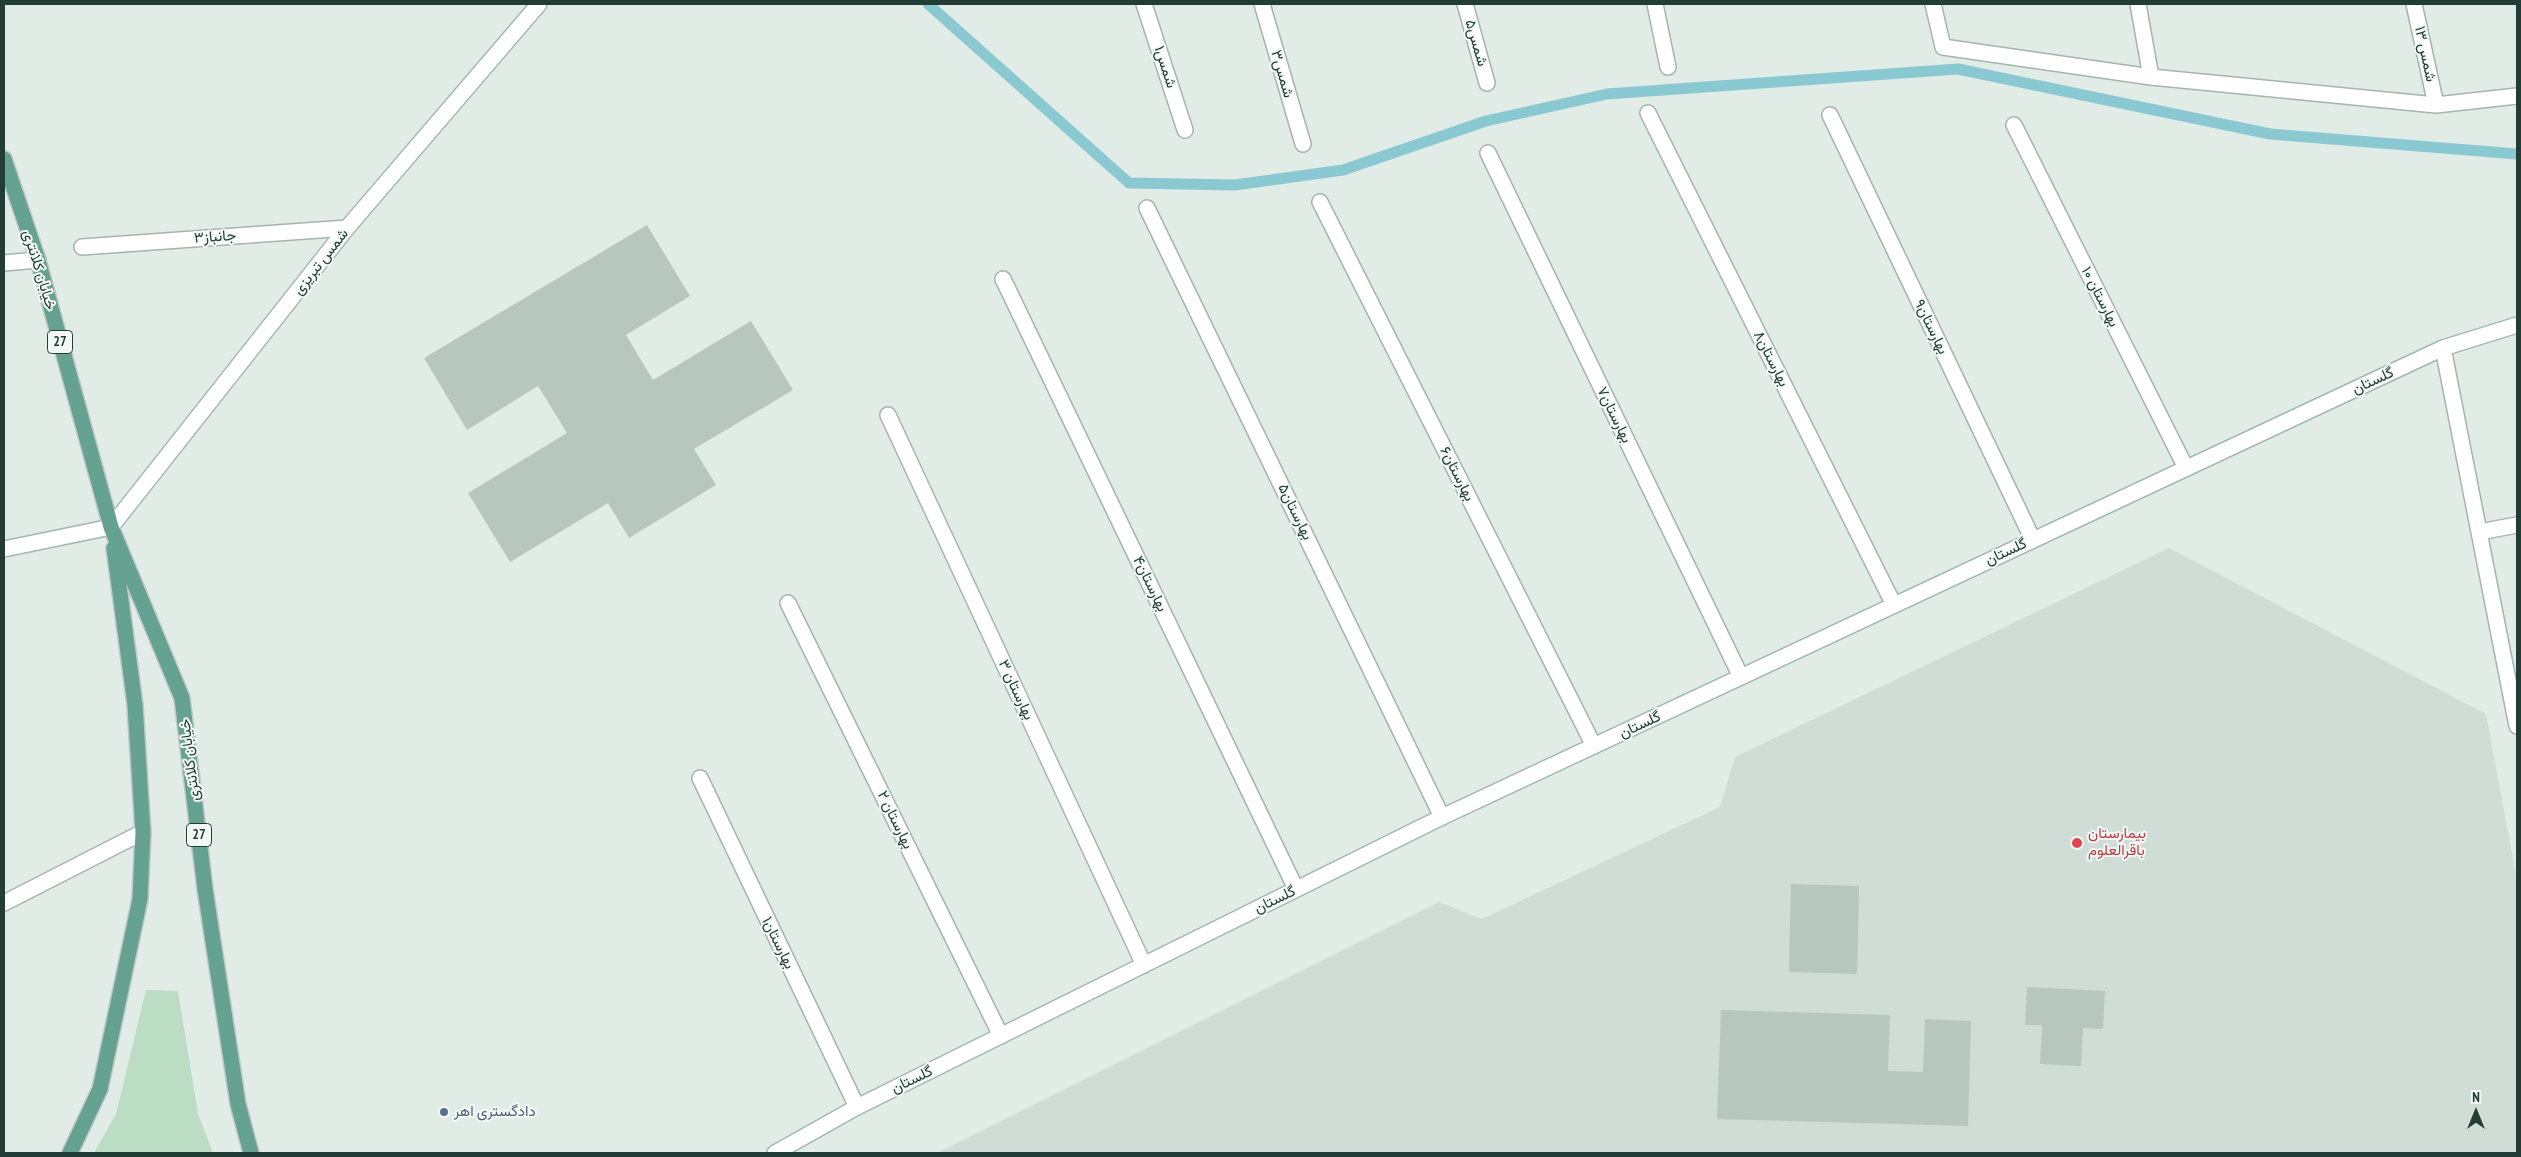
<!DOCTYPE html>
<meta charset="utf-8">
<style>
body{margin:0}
#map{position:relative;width:2521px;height:1157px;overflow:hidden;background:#e2ece7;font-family:"PT Sans Narrow",sans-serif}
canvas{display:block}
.frame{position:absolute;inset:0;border:5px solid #223d35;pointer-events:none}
.north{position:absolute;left:2451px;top:1087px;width:50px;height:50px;-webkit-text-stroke:4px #f2f9f5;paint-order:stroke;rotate:0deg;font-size:14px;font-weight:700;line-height:20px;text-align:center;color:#223d35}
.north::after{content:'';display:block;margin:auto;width:18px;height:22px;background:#223d35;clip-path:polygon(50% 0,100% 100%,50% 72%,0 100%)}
</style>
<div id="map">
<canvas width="2521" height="1157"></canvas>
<div class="frame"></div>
<div class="north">N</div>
</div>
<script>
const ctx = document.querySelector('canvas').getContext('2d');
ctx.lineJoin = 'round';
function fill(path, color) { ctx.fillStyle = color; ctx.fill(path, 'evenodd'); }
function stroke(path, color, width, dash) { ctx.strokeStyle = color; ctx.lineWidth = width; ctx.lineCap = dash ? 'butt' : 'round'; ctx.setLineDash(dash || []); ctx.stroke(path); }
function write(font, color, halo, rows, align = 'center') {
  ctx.font = font + ' "PT Sans Narrow",Vazirmatn,sans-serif'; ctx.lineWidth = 4; ctx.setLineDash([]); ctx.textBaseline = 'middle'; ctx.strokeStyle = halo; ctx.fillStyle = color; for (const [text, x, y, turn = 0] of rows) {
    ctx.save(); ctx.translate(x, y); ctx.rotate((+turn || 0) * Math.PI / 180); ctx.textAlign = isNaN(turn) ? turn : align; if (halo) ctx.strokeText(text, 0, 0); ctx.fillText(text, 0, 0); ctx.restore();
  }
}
fill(new Path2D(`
 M2169,548L2486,714L2517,880V1153H937L1439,902L1482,919L1720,807L1735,757Z`), '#d0dcd6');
fill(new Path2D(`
 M146,990L178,991L198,1114L213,1153H94L116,1114Z`), '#bbddc3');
stroke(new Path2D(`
 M928,4L1129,183L1235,185L1343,170L1486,121L1607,94L1958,69L2270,134L2517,154`), '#8ac8d2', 11);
fill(new Path2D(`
 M647,225L690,296L626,335L653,380L751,321L793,390L694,449L716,485L629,538L608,503L510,562L468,493L567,433L538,386L467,430L424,358Z
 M1791,884L1859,886L1857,974L1789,972Z
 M2027,987L2105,991L2103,1029L2083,1028L2081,1066L2040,1064L2042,1025H2025Z
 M1721,1010L1890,1015L1888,1071L1923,1072L1925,1019L1971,1021L1968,1126L1717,1119Z`), '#b7c7c0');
const street = new Path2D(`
 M1144,4L1185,130
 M1262,4L1303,144
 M1465,4L1487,83
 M1655,4L1668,67
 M1933,4L1943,47L2151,77L2436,105L2517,96
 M2138,4L2151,77
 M2414,4L2436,105
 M1648,113L1894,605
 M1830,115L2033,540
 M2014,125L2186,468
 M1488,153L1741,677
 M1320,202L1594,746
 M1147,208L1442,817
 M82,247L347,228
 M4,263L38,260
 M1003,279L1296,889
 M2443,348L2517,726
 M888,415L1144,965
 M2479,532L2517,525
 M788,603L1001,1036
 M700,778L857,1107
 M4,903L143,832`);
const secondary = new Path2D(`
 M4,549L111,527L347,228L539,4
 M775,1153L857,1107L1442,817L2443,348L2517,325`);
const primary = new Path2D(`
 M4,159L38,260L111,527L182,698L205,889L238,1104L251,1153
 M70,1153L100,1089L140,899L143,832L135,705L114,548`);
stroke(street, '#a5b4ae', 18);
stroke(secondary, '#a0b8af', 18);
stroke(primary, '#c1c9c6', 18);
stroke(street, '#fff', 15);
stroke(secondary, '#fff', 15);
stroke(primary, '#66a292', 15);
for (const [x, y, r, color] of [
 [2077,843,6,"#e0444e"],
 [444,1112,5,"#5c6f8a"]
]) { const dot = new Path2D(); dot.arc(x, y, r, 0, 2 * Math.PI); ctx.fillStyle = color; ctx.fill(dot); stroke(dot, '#f2f9f5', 2); }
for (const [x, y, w] of [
 [60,342,25],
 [199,835,25]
]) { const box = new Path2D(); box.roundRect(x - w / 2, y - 11.5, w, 23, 4); ctx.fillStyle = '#f2f9f5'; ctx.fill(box); stroke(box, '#223d35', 1); }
write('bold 14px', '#223d35', null, [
 ["27",60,342],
 ["27",199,835]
]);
write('15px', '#223d35', '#f2f9f5', [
 ["شمس۵",1476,43,74],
 ["شمس ۱۳",2425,54,78],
 ["شمس۱",1165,67,72],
 ["شمس۳",1282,74,74],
 ["جانباز۳",215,237,-4],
 ["شمس تبریزی",321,262,-52],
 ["خیابان کلانتری",39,270,73],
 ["بهارستان ۱۰",2100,297,63],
 ["بهارستان۹",1931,327,64],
 ["بهارستان۸",1771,359,63],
 ["گلستان",2373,381,-25],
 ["بهارستان۷",1614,415,64],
 ["بهارستان۶",1457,474,63],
 ["بهارستان۵",1295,512,64],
 ["گلستان",2006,552,-25],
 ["بهارستان۴",1150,584,64],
 ["بهارستان ۳",1016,690,65],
 ["گلستان",1640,725,-25],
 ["خیابان کلانتری",190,760,-97],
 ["بهارستان ۲",895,820,64],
 ["گلستان",1275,900,-26],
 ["بهارستان۱",778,943,64],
 ["گلستان",912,1080,-26]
]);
write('15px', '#be3a42', '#f2f9f5', [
 ["بیمارستان",2088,834],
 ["باقرالعلوم",2088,851]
], 'left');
write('15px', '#4e5e75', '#f2f9f5', [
 ["دادگستری اهر",454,1112]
], 'left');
</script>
